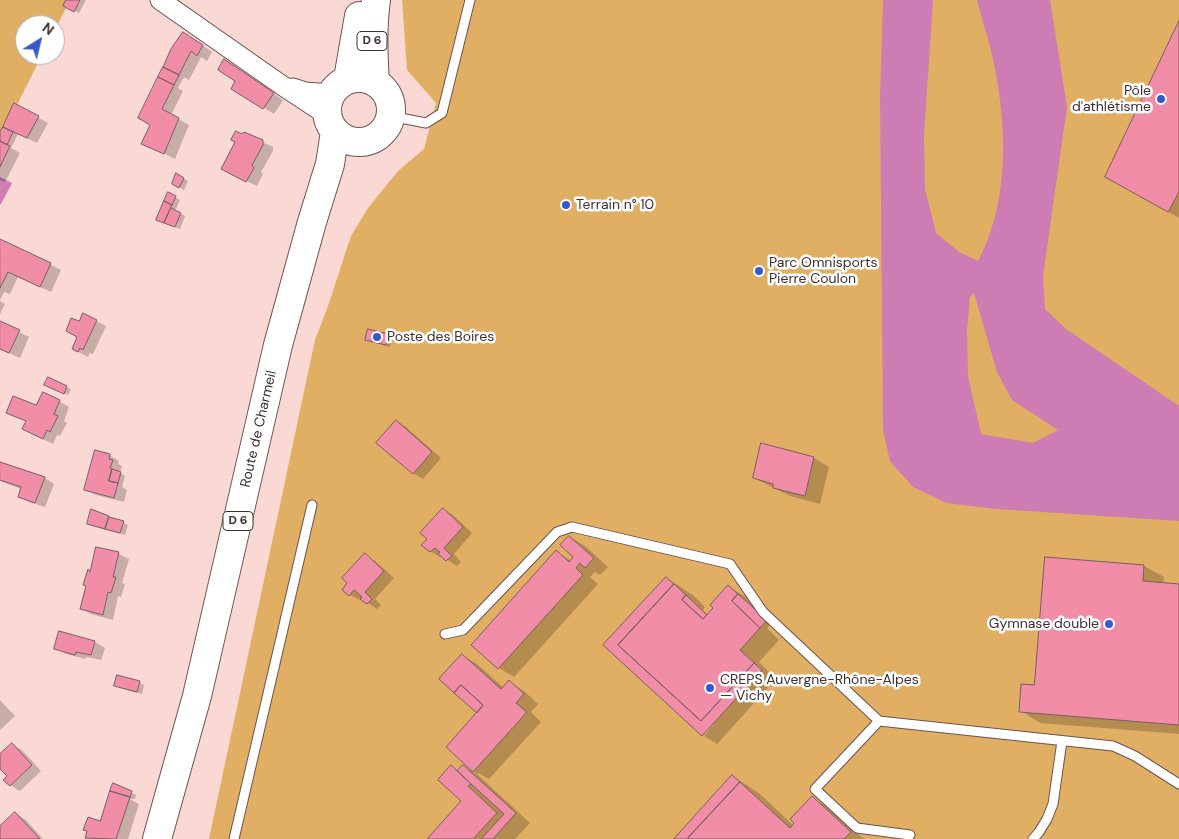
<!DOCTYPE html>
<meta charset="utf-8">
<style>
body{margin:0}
#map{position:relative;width:1179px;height:839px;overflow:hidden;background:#fad8d3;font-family:"DM Sans",sans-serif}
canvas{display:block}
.north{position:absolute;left:15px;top:15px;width:50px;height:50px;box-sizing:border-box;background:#fff;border:1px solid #b1acab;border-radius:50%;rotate:36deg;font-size:14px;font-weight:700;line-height:20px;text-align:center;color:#3d302e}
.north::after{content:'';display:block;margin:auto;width:18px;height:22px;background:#3959ca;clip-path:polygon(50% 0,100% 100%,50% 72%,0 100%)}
</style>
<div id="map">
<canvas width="1179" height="839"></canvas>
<div class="north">N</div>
</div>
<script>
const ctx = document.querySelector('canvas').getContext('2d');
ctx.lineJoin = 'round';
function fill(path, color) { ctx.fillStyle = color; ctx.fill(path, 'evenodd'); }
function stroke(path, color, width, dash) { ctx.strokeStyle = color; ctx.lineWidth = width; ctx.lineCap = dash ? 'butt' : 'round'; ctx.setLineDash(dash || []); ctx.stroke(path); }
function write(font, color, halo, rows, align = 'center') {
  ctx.font = font + ' "DM Sans",sans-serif'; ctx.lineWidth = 5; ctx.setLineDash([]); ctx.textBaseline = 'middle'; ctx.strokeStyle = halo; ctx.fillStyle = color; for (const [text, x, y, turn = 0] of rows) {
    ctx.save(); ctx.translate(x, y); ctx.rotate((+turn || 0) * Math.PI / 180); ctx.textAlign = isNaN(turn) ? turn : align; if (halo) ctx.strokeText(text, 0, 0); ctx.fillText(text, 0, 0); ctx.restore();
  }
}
fill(new Path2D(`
 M0,0H70L55,30V25H25V55H42L0,139Z
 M402,0H1179V839H209L315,340L328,306L351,236L368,208L398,171L424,149L436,103L407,70Z`), '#e1af64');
fill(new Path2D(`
 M883,0H933L924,136L925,189L936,233L959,252L978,261C1008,204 1007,136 996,74C992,49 983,24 977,0H1050L1067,107L1043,276L1045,309L1066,329L1179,406V521L996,509L946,503L913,487L890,461L883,430L880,95ZM974,293L997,372L1012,400L1058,430L1033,443L981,434L968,376L967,330L970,297Z
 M0,177L12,183L1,204H0Z`), '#ce7cb4');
fill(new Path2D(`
 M67,0H86L79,13L64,5Z
 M1179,24V218L1107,177Z
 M194,39L212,52L207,61L201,57L189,80L184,77L178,88L183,91L171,115L189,125L175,159L143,143Z
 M234,67L283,100L274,114L232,88L237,80Z
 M15,105L48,123L37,143L18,134L11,148L20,153L5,182L0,180V135Z
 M242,136L262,142L273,147V151L261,172L263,174L257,186L233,174Z
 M177,175L188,181L184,190L173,184Z
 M169,194L180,200L175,211L185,216L180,229L162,222Z
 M0,240L61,270L51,292L18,277L10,294L4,292L0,300Z
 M0,301L5,304L0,314Z
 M96,321L106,326L93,354L90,353L88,357L73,349L78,337Z
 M0,323L29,337L20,358L0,349Z
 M388,335L392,338L390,347L371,342L366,339Z
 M50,387H66L71,389L68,395Z
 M59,401L69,407L64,421L67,423L60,436L57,435L53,444L34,435L27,422L8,412L37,407Z
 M397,422L406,427L441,458L423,479L413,473Z
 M762,445L814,458L829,467L820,504L790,496L754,478Z
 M109,455L119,461L118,464L122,466L120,473L125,476L122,487L127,490L124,502L96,495L86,490Z
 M0,464L45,478L54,484L45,507L29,502L19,496L21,489L0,481Z
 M443,509L453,515L472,533L454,554L461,562L457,566L442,556L440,557L430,551Z
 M108,517L128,525L125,535L93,526Z
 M570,537L585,546L608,567L600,575L595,572L590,577L598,584L514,677L499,668L556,552L572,561L575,557Z
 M97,549L119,554L129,559L122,583L125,584L121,597L118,596L113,620L91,614L81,608Z
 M365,555L375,561L394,578L375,599L381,605L377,609L362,599L360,600L350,595Z
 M1144,566L1164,577L1163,584L1179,586V734L1040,723L1021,711L1035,686Z
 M666,578L681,587L694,596L705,607L703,610L708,615L729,587L748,598L757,606L754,609L771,624L767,628L779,640L759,662L776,679L717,744L704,736L713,725H710Z
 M60,633L95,642L105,648L101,660L87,657L85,659L66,654L56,648Z
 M462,655L477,664L504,688L509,682L524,691L538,704L531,712L541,722L489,779L478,773L477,774L530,823L515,839H429L463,801L451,767L459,771L463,766L474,773L475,772L447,747L479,712Z
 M139,683L144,685L142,694L120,688L115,685Z
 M0,700L15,716L0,730Z
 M12,745L22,750L41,771L20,791L10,785L8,776L0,767V756Z
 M732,776L747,785L760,794L794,826L812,798L832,809L864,839H866H676Z
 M114,785L136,795L135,799H130L139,804L128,839H88L86,838L88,832L84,830L101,823Z
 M16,814L26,820L43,839H0V828Z`), '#0003');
const building = new Path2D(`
 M66,0H80L74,12L63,6Z
 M1179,21V192L1168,212L1105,177Z
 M183,32L203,45L197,56L191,51L179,75L163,67L171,49Z
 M224,59L274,93L263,109L231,89L235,81L218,70Z
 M163,67L179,75L174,85L158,77Z
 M158,77L174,85L162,109L179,118L164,154L141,144L150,125L138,118Z
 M14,103L39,116L27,138L3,127Z
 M3,127L13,132L7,145L0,141V132Z
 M236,131L242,134L244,132L263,140V145L252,165L254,168L246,182L221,169L235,142L231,140Z
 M0,141L10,146L0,167Z
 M176,173L184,178L179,188L172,184Z
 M168,192L176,196L172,205L164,201Z
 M164,201L172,205L164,223L156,220Z
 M171,208L181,213L175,227L164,223Z
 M0,239L51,263L40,287L8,272L0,288Z
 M83,313L97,320L83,350L80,348L78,352L72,349L77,337L66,331L71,318L79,321Z
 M0,321L20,330L9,353L0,349Z
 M368,329L388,334L386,345L365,340Z
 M48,377L67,386L64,394L44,385Z
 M43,392L60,400L54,414L58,416L50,432L47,430L43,439L22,429L26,421L6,413L13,396L36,405Z
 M396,420L432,452L413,474L376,443Z
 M761,443L814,457L805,496L773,488V484L753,478Z
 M95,450L110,454L109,459L113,460L110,468L112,469L109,481L118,483L114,498L84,490Z
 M0,462L45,477L35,503L18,497L21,487L0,480Z
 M112,469L121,472L118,483L109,481Z
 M443,508L463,527L444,548L452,556L446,561L438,554L440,552L435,548L430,552L421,545L427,539L420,533Z
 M91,509L109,516L105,529L87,524Z
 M109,517L124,521L120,533L105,529Z
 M569,536L594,558L585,568L580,563L576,568L583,575L498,669L471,645L556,550L569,562L573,557L560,545Z
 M96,547L119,552L113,577H116L111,593L108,592L103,615L80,609L86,586L83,585L88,569L90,571Z
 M365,553L384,571L365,592L372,599L367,604L360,599L362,597L354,590L349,596L342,590L347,583L342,578Z
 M1045,557L1144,565L1143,581L1179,584V725L1019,712L1021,684L1034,685Z
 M666,577L674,584L618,645L701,721L754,663L762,670L702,736L603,645Z
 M674,584L686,595L682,600L703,619L713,608L710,605L728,585L738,594L732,601L760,628L740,650L754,663L701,721L618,645Z
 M738,594L767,620L760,628L732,601Z
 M686,595L707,615L703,619L682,600Z
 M59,631L95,641L91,655L76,652L75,655L54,649Z
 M462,654L501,689L509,680L524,694L516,703L527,712L473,772L446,747L483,705L461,685L454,693L439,679Z
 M117,675L140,681L137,692L114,686Z
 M461,685L483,705L477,713L454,693Z
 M12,743L32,765L10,786L3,780L7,776L0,769V754Z
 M451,765L471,784L468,786L497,813L473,839H427L461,801L438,780Z
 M463,765L516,813L493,839H481L504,814L457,771Z
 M732,775L740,782L688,838L689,839H674Z
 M740,782L790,828L794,823L790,819L812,796L851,832L844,839H689L688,838Z
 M113,783L132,791L130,797L110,791Z
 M110,791L130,797L116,839L85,838L87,831L83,830L88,817L100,821Z
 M15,812L40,839H0V826Z`);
fill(building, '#f18da7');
stroke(building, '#7a5e64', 1);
const lane = new Path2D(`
 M390,116L426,123L442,113L470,0
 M445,634L463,630L557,532L572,527L730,564L763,612L879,721L1113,746L1135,756L1179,784
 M879,721L815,789L857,828L910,835
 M234,839L312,505
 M1033,839L1039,832L1047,819L1053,804L1062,741`);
const street = new Path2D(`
 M160,0L280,84L327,115
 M293,88L305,92L331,94`);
const primary = new Path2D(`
 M327 110a32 32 0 1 1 64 0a32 32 0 1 1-64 0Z
 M348,79L359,16
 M375,82C373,54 372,28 376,0
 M157,839L197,696L278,345L312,222L330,164L335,132`);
stroke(lane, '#6e524e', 11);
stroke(street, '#6e524e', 21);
stroke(primary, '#6e524e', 30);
stroke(lane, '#fff', 9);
stroke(street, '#fff', 19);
stroke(primary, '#fff', 28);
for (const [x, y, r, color] of [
 [1161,99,5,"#3959ca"],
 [566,205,5,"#3959ca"],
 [759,271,5,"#3959ca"],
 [377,337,5,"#3959ca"],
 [1109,624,5,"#3959ca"],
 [710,688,5,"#3959ca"]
]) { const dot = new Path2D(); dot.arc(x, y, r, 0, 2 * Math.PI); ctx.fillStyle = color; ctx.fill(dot); stroke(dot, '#fff', 2); }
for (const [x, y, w] of [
 [372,41,30],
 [238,521,30]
]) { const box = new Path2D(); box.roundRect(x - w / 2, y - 9.5, w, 19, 4); ctx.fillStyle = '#fff'; ctx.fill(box); stroke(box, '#3d302e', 1); }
write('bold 12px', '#3d302e', null, [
 ["D 6",372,41],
 ["D 6",238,521]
]);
write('14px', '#3d302e', '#fff', [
 ["Pôle",1151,91,"right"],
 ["d'athlétisme",1151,107,"right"],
 ["Terrain n° 10",576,205],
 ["Parc Omnisports",769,263],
 ["Pierre Coulon",769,279],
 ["Poste des Boires",387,337],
 ["Gymnase double",1099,624,"right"],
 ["CREPS Auvergne-Rhône-Alpes",720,680],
 ["— Vichy",720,696]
], 'left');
write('14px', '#3d302e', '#fff', [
 ["Route de Charmeil",259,429,-77]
]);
</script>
